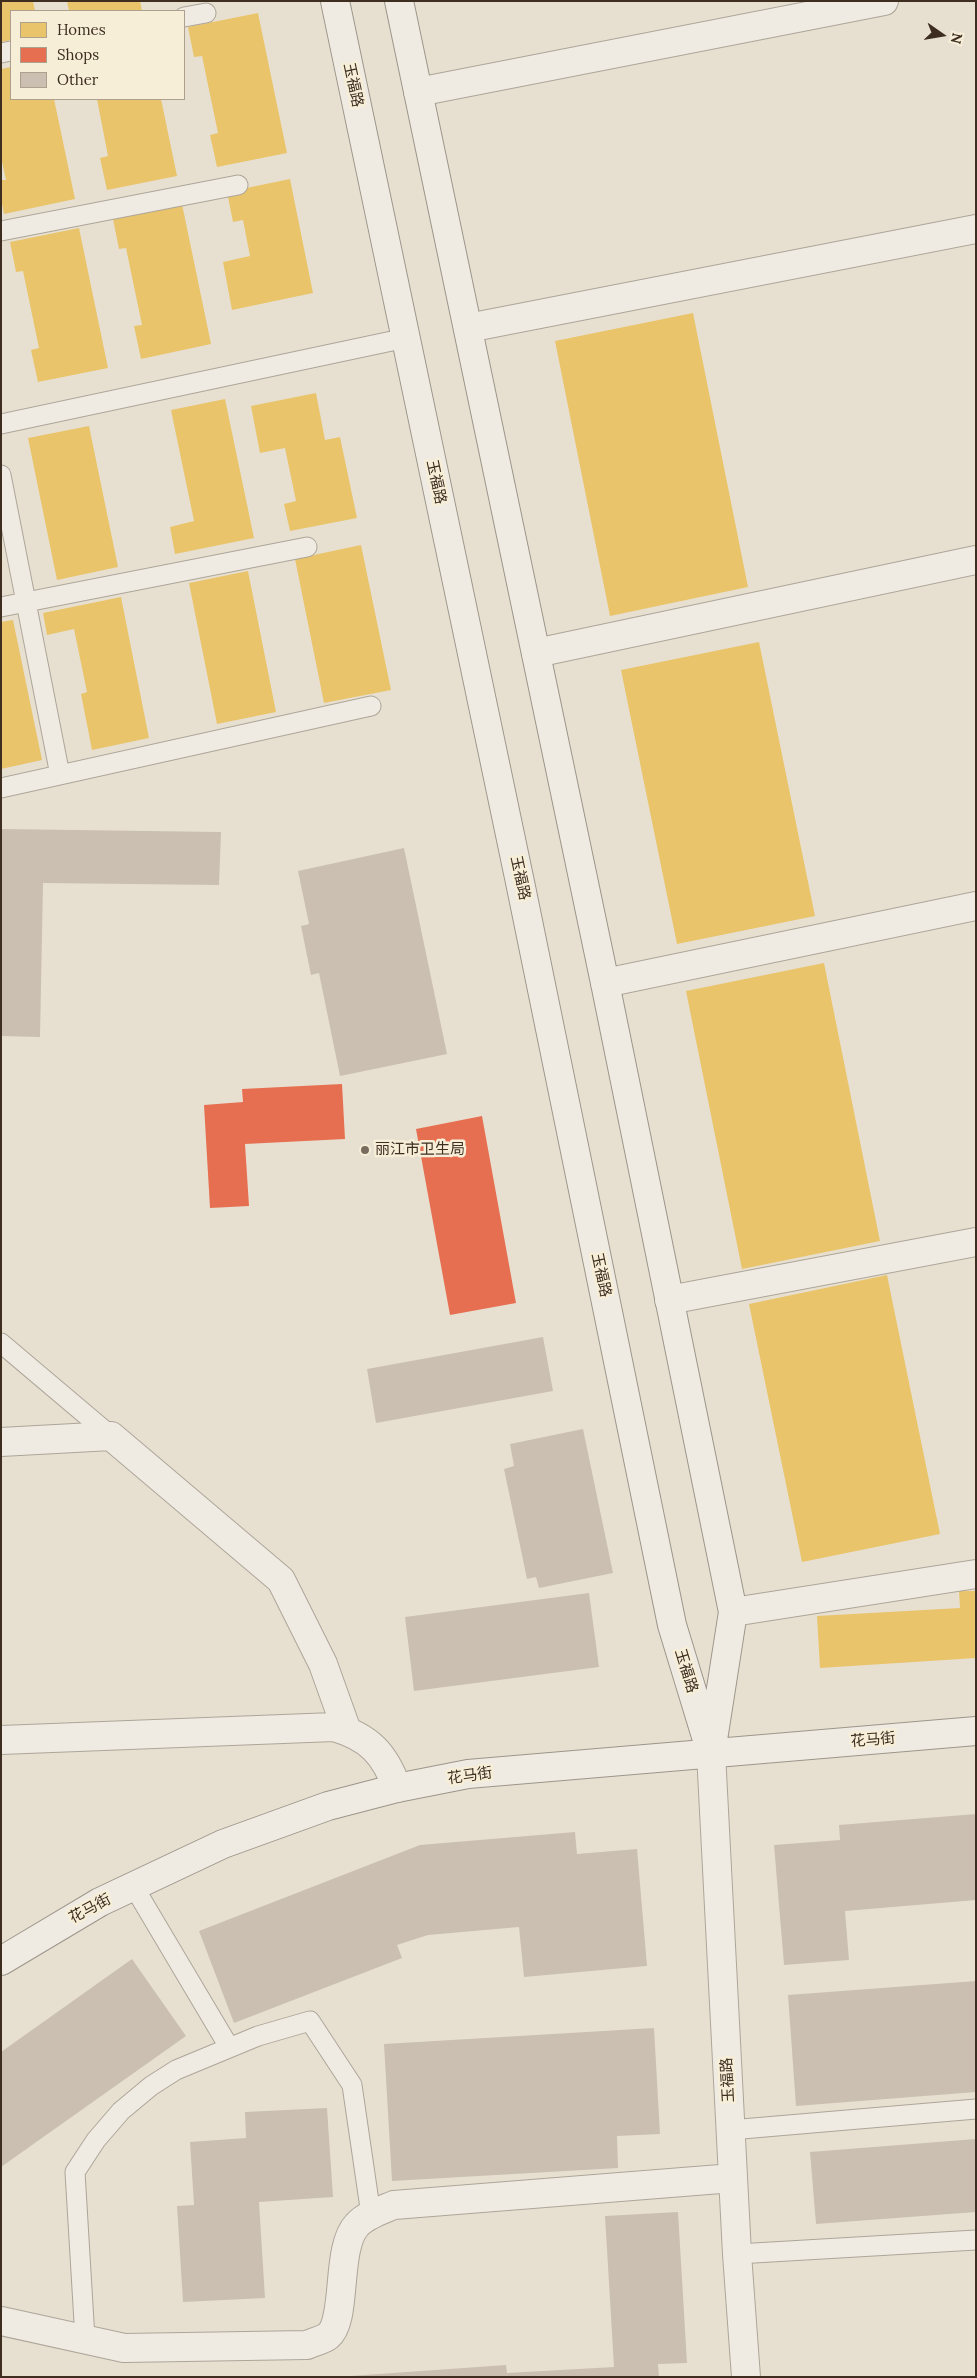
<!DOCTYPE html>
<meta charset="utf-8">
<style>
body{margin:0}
#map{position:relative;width:977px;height:2378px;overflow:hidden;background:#e7e0d1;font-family:Lora,serif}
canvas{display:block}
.frame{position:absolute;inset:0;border:2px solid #3d2e20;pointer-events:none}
.legend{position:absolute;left:10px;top:10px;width:175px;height:90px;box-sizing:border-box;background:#f7eed8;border:1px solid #ada18e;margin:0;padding:6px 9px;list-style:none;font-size:15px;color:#3d2e20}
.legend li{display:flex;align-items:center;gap:10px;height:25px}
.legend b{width:25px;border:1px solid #ada18e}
.north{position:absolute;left:917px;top:10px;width:50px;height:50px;-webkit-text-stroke:4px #f7eed8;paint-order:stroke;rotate:103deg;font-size:14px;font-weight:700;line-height:20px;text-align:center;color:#3d2e20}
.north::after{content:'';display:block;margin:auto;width:18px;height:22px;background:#3d2e20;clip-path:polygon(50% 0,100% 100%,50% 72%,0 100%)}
</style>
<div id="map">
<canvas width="977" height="2378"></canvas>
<div class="frame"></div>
<ul class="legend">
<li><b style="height:14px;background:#e9c46a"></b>Homes</li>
<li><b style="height:14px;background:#e76f51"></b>Shops</li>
<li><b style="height:14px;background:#cbbfb2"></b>Other</li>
</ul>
<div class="north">N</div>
</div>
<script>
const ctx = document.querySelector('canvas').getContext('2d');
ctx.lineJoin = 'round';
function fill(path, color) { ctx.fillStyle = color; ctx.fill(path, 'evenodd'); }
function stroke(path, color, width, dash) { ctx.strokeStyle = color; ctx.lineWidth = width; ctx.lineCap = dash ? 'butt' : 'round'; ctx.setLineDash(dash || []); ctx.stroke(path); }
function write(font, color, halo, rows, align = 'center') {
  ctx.font = font + ' Lora,"Noto Sans SC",serif'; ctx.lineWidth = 5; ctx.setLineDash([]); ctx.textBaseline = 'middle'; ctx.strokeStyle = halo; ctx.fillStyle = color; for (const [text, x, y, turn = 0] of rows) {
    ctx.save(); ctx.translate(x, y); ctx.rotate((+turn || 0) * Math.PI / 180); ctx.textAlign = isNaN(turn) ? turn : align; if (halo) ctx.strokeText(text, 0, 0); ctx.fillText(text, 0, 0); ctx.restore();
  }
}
fill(new Path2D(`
 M1,1H33L35,11H11V40L1,42Z
 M67,1H140L142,11H69Z
 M258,13L287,153L217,167L210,135L218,133L202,56L194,57L188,27Z
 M11,67V99H54L75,199L4,214L1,198V180H6L1,157V69Z
 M97,99H161L177,176L107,190L100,158L108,156Z
 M290,179L313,293L232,310L223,262L250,256L243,220L233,222L227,192Z
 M182,204L211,344L141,359L134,326L142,325L126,248L119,249L113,219Z
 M79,228L108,368L38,382L31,350L39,348L23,271L16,272L10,242Z
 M693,313L748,587L610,616L555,341Z
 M316,393L325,440L340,437L357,518L290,531L284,504L296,501L285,448L260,453L251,406Z
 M225,399L254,538L175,554L170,527L194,521L171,410Z
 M89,426L118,567L57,580L28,438Z
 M361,545L391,690L324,703L295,559Z
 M248,571L276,712L217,724L189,583Z
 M121,597L149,738L92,750L81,694L87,692L74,629L47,635L43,613Z
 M13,620L42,760L1,769V622Z
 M759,642L815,916L677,944L621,670Z
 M824,963L880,1241L742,1269L686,991Z
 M887,1275L940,1534L802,1562L749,1304Z
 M959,1591H976V1658L820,1668L817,1616L960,1608Z`), '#e9c46a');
fill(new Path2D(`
 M342,1084L345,1139L245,1144L249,1206L210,1208L204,1105L243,1102L242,1089Z
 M482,1116L516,1303L450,1315L416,1129Z`), '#e76f51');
fill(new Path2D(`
 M1,829L221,832L219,885L43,883L40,1037L1,1036Z
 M404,848L447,1054L340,1076L319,973L311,975L301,926L309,924L298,871Z
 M543,1337L553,1391L376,1423L367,1369Z
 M583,1429L613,1573L539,1588L536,1577L527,1579L504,1469L514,1466L510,1444Z
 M589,1593L599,1667L414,1691L405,1617Z
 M976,1814V1900L845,1911L849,1960L784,1965L774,1845L840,1840L839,1825Z
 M575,1832L577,1854L637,1849L647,1966L524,1977L519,1927L428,1935L397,1945L402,1958L234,2023L199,1931L420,1845Z
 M132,1959L186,2036L1,2167V2052Z
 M976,1981V2092L796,2106L788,1995Z
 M654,2028L660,2134L617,2136L618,2168L392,2181L384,2044Z
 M327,2108L333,2197L259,2202L265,2298L183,2302L177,2206L194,2205L190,2142L246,2138L245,2112Z
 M976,2139V2212L816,2224L810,2152Z
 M678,2212L687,2363L658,2364L659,2377H336L506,2365L507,2373L614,2367L605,2216Z`), '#cbbfb2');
const lane = new Path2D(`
 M184,17L206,13
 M1,53L11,51
 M1,231L238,185
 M1,424L406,338
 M1,475L60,775
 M1,607L307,547
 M1,788L371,706
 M1,1343L111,1436
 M134,1887L229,2047
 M730,2130L976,2109
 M737,2254L976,2240
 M85,2339L75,2172L96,2140L121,2111L151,2086L176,2070L258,2036L310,2021L352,2085L371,2215`);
const street = new Path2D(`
 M418,92L884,1
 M468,328L976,229
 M536,653L976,560
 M605,983L976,906
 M669,1300L976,1242
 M1,1442L111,1436L281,1580L323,1664L347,1731
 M733,1612L976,1574
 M1,1740L334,1727C369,1737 385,1754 397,1788
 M711,1753L737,2254L746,2377
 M1,2321L124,2348L307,2345C313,2342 323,2340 328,2336C348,2320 335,2248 357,2225C366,2215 382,2210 394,2205L733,2178`);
const secondary = new Path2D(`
 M335,1L521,887L672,1625L711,1753
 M399,1L605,983L733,1612L712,1746
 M1,1961L100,1902L223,1844L328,1806L397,1788L468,1774L976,1731`);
stroke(lane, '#ada599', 21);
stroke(street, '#ada599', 30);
stroke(secondary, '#9c958a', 30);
stroke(lane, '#efebe3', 19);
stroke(street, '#efebe3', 28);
stroke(secondary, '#efebe3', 28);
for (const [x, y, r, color] of [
 [365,1150,5,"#786c5e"]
]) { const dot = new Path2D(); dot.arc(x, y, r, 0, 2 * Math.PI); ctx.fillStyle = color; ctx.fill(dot); stroke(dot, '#f7eed8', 2); }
write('15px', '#3d2e20', '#f7eed8', [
 ["玉福路",353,85,78],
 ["玉福路",436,482,78],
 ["玉福路",520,878,78],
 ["玉福路",601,1275,78],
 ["玉福路",686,1671,73],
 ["花马街",873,1740,-5],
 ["花马街",470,1776,-8],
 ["花马街",90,1909,-28],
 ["玉福路",728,2080,-93]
]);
write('15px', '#3d2e20', '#f7eed8', [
 ["丽江市卫生局",375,1150]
], 'left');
</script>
